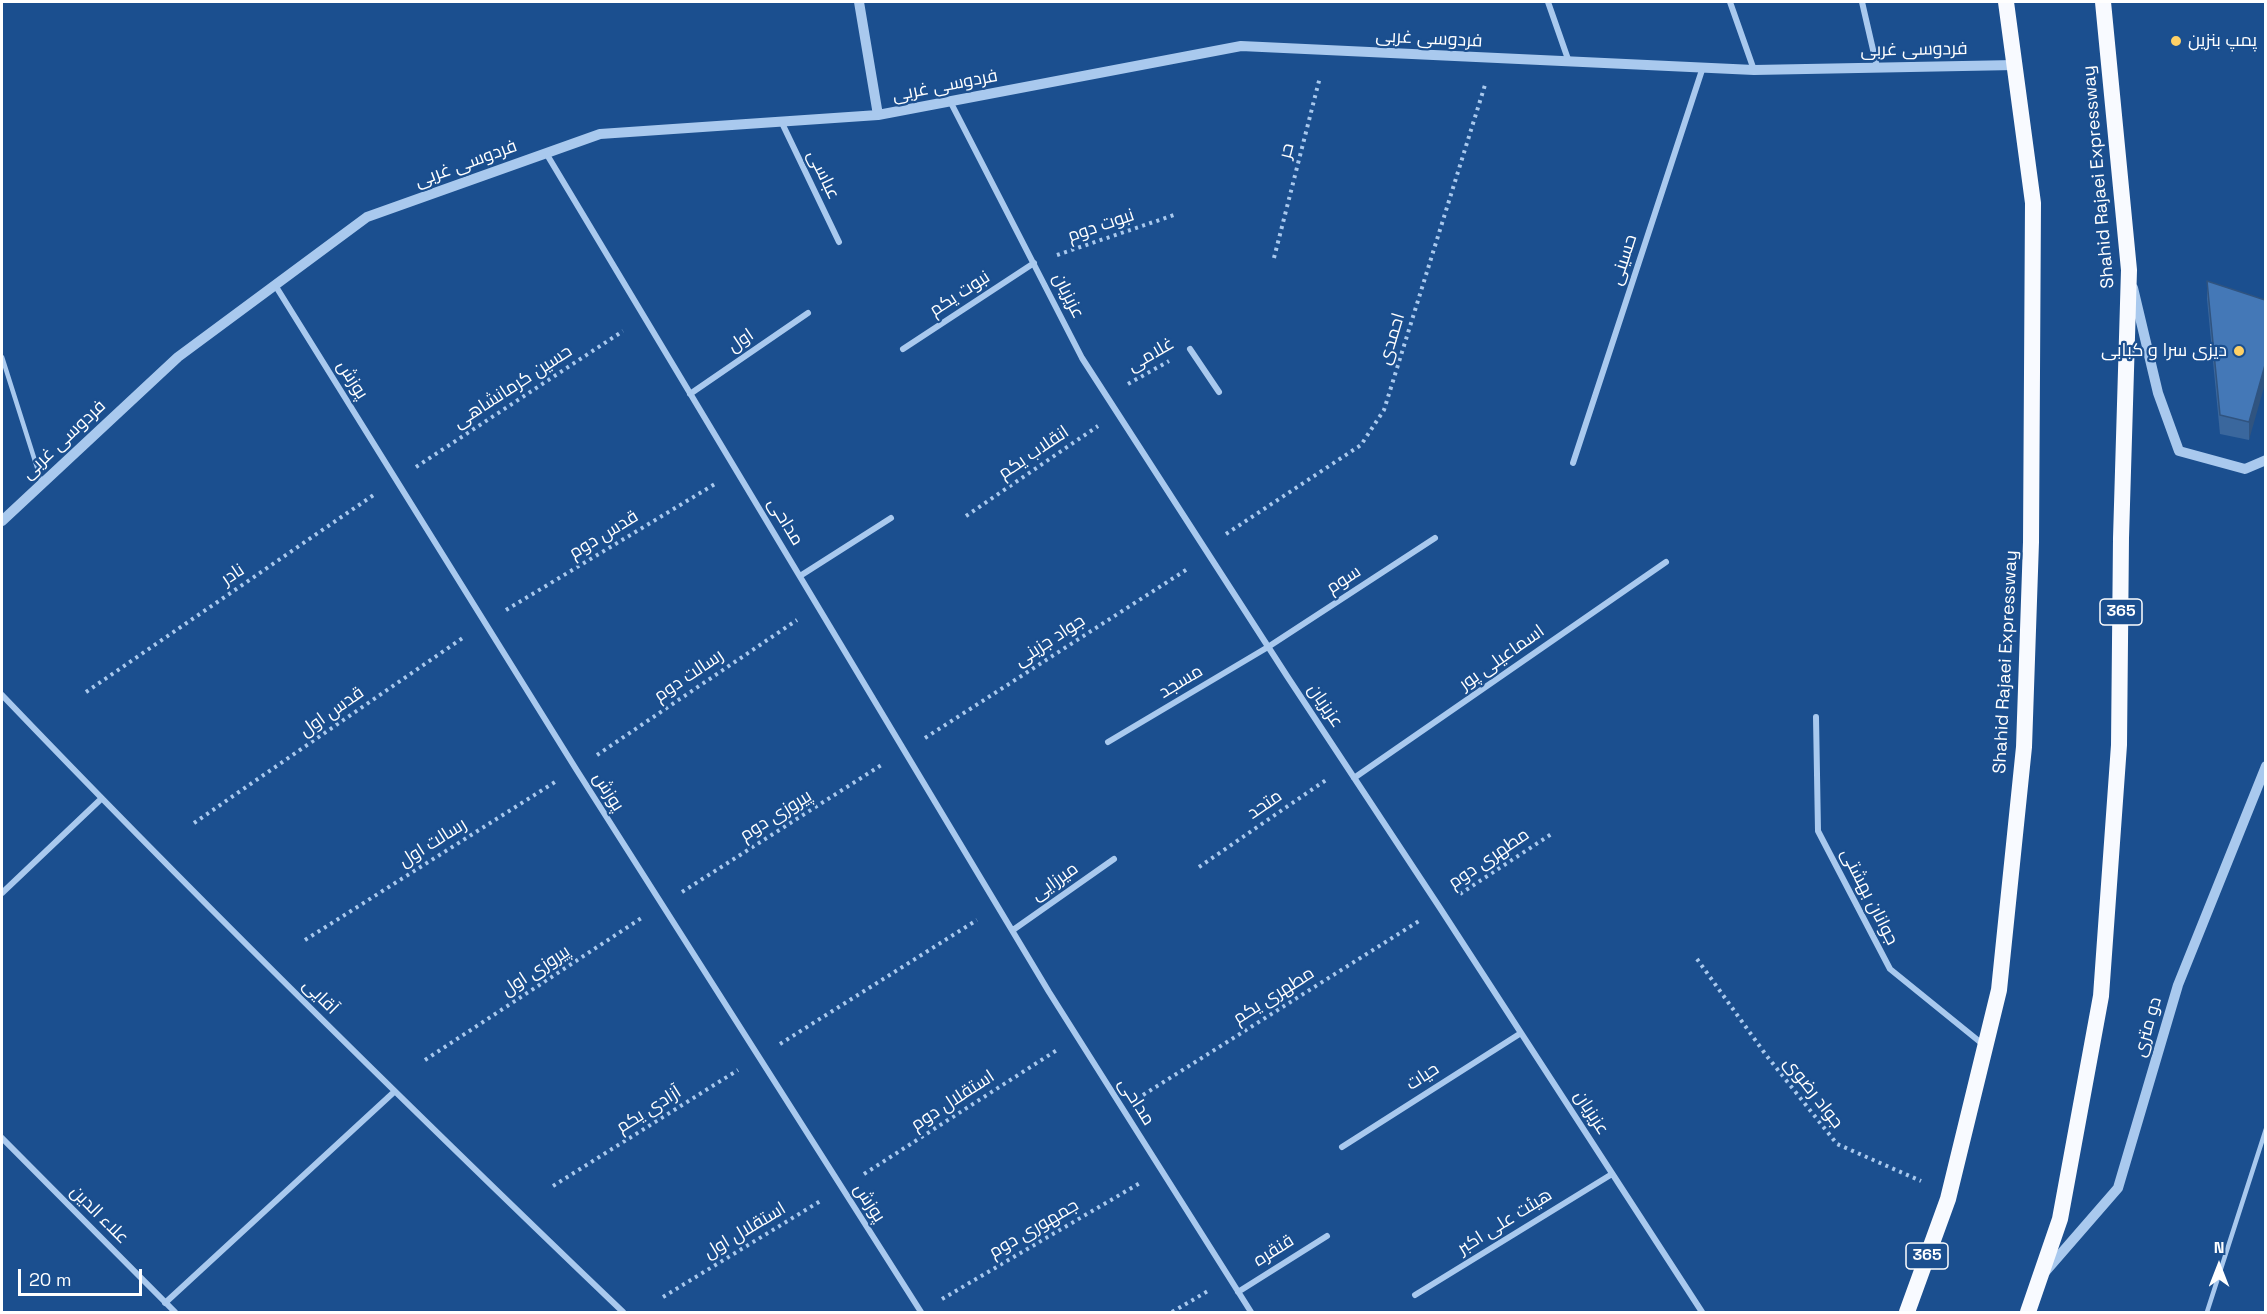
<!DOCTYPE html>
<meta charset="utf-8">
<style>
body{margin:0}
#map{position:relative;width:2267px;height:1314px;overflow:hidden;background:#1b4f8f;font-family:"Space Grotesk",sans-serif}
canvas{display:block}
.frame{position:absolute;inset:0;border:3px solid #fff;pointer-events:none}
.north{position:absolute;left:2189px;top:1236px;width:60px;height:60px;-webkit-text-stroke:4px #1b4f8f;paint-order:stroke;rotate:0deg;font-size:16px;font-weight:700;line-height:24px;text-align:center;color:#fff}
.north::after{content:'';display:block;margin:auto;width:21px;height:27px;background:#fff;clip-path:polygon(50% 0,100% 100%,50% 72%,0 100%)}
.scale{position:absolute;left:18px;top:1269px;width:124px;height:27px;box-sizing:border-box;border:3px solid #fff;border-top:0;padding-left:8px;font-size:18px;line-height:21px;white-space:nowrap;color:#fff;-webkit-text-stroke:4px #1b4f8f;paint-order:stroke}
</style>
<div id="map">
<canvas width="2267" height="1314"></canvas>
<div class="frame"></div>
<div class="north">N</div>
<div class="scale">20 m</div>
</div>
<script>
const ctx = document.querySelector('canvas').getContext('2d');
ctx.lineJoin = 'round';
function stroke(path, color, width, dash) { ctx.strokeStyle = color; ctx.lineWidth = width; ctx.lineCap = dash ? 'butt' : 'round'; ctx.setLineDash(dash || []); ctx.stroke(path); }
function fill(path, color) { ctx.fillStyle = color; ctx.fill(path, 'evenodd'); }
function write(font, color, halo, rows, align = 'center') {
  ctx.font = font + ' "Space Grotesk",Cairo,sans-serif'; ctx.lineWidth = 4.5; ctx.setLineDash([]); ctx.textBaseline = 'middle'; ctx.strokeStyle = halo; ctx.fillStyle = color; for (const [text, x, y, turn = 0] of rows) {
    ctx.save(); ctx.translate(x, y); ctx.rotate((+turn || 0) * Math.PI / 180); ctx.textAlign = isNaN(turn) ? turn : align; if (halo) ctx.strokeText(text, 0, 0); ctx.fillText(text, 0, 0); ctx.restore();
  }
}
stroke(new Path2D(`
 M1057,255L1177,214
 M1274,258L1320,77
 M1128,384L1169,361
 M416,467L623,331
 M966,516L1098,426
 M1226,534L1361,445L1384,410L1485,85
 M506,610L715,484
 M86,692L375,494
 M925,738L1189,568
 M597,755L797,620
 M194,823L464,637
 M1199,867L1326,780
 M682,892L883,764
 M1460,894L1553,833
 M305,940L555,782
 M1697,959L1766,1055L1837,1144L1921,1181
 M780,1044L977,920
 M425,1060L643,917
 M1143,1095L1419,921
 M864,1174L1057,1050
 M553,1186L738,1070
 M663,1297L822,1200
 M942,1299L1140,1183
 M1172,1312L1208,1291`), '#a9c9ee', 4, [3, 4.5]);
stroke(new Path2D(`
 M2,357L42,483
 M2207,1312L2266,1129`), '#a9c9ee', 4.5);
stroke(new Path2D(`
 M1548,2L1569,62
 M1730,2L1754,70
 M1862,2L1877,67
 M950,101L1082,358L1287,676L1440,908L1702,1312
 M781,121L839,242
 M546,153L1049,992L1251,1312
 M275,285L576,769L921,1312
 M903,349L1034,263
 M1190,349L1219,392
 M690,394L808,313
 M1573,463L1703,67
 M800,576L891,518
 M2,695C204,906 412,1110 623,1312
 M1816,717L1818,831L1890,969L1985,1046
 M1108,742L1268,647L1435,538
 M1354,778L1666,562
 M2,893L101,799
 M1013,930L1114,859
 M2,1138L175,1312
 M1342,1147L1521,1033
 M1238,1292L1327,1236
 M1415,1295L1612,1174
 M165,1303L394,1092`), '#a9c9ee', 6);
stroke(new Path2D(`
 M859,2L878,115
 M2133,288L2158,393L2179,451L2245,469L2266,460
 M2,521L178,357L367,217L600,134L878,115L1241,46L1754,70L2015,65
 M2045,1272L2118,1188L2178,985L2266,766`), '#a9c9ee', 10);
stroke(new Path2D(`
 M1907,1312L1948,1199L1999,990L2024,747L2031,542L2033,203L2006,2
 M2028,1312L2060,1219L2101,996L2119,745L2121,538L2129,270L2103,2`), '#f8faff', 16);
fill(new Path2D(`
 M2207,281L2265,300L2249,440L2220,434L2207,299Z`), '#3a679d');
fill(new Path2D(`
 M2265,365V384L2249,440V422Z`), '#305480');
const building = new Path2D(`
 M2207,281L2265,300V365L2249,422L2220,415Z`);
fill(building, '#4478b7');
stroke(building, '#305480', 1.5);
for (const [x, y, r, color] of [
 [2176,41,6,"#ffd166"],
 [2239,351,6,"#ffd166"]
]) { const dot = new Path2D(); dot.arc(x, y, r, 0, 2 * Math.PI); ctx.fillStyle = color; ctx.fill(dot); stroke(dot, '#1b4f8f', 2); }
for (const [x, y, w] of [
 [2121,612,42],
 [1927,1256,42]
]) { const box = new Path2D(); box.roundRect(x - w / 2, y - 13, w, 26, 4.5); ctx.fillStyle = '#1b4f8f'; ctx.fill(box); stroke(box, '#fff', 1.5); }
write('bold 16px', '#fff', null, [
 ["365",2121,612],
 ["365",1927,1256]
]);
write('18px', '#fff', '#1b4f8f', [
 ["فردوسی غربی",1429,39,3],
 ["فردوسی غربی",1914,50,-1],
 ["فردوسی غربی",945,86,-11],
 ["حر",1287,151,-76],
 ["فردوسی غربی",466,164,-20],
 ["عباسی",823,175,64],
 ["Shahid Rajaei Expressway",2099,177,-95],
 ["نبوت دوم",1101,226,-19],
 ["حسینی",1624,260,-72],
 ["نبوت یکم",960,294,-33],
 ["عزیزیان",1068,296,63],
 ["احمدی",1392,339,-73],
 ["اول",741,341,-34],
 ["غلامی",1151,355,-30],
 ["پوزش",352,380,58],
 ["حسین کرمانشاهی",513,387,-33],
 ["فردوسی غربی",64,440,-43],
 ["انقلاب یکم",1034,453,-34],
 ["مداحی",785,522,59],
 ["قدس دوم",604,535,-31],
 ["نادر",233,575,-34],
 ["سوم",1344,580,-33],
 ["جواد جزینی",1050,641,-33],
 ["اسماعیلی پور",1502,658,-35],
 ["Shahid Rajaei Expressway",2006,662,-87],
 ["رسالت دوم",689,676,-34],
 ["مسجد",1181,682,-31],
 ["عزیزیان",1325,706,56],
 ["قدس اول",332,712,-35],
 ["پوزش",608,792,58],
 ["متحد",1265,805,-34],
 ["پیروزی دوم",776,816,-32],
 ["رسالت اول",433,843,-32],
 ["مطهری دوم",1489,859,-34],
 ["میرزایی",1055,882,-35],
 ["جوانان بهشتی",1869,897,63],
 ["پیروزی اول",536,971,-33],
 ["مطهری یکم",1274,996,-32],
 ["آقایی",320,997,45],
 ["دو متری",2148,1027,-74],
 ["حیات",1423,1077,-33],
 ["جواد رضوی",1813,1093,52],
 ["استقلال دوم",953,1101,-33],
 ["مداحی",1136,1102,58],
 ["آزادی یکم",649,1110,-32],
 ["عزیزیان",1591,1113,57],
 ["پوزش",869,1203,57],
 ["علاء الدین",99,1215,45],
 ["هیئت علی اکبر",1505,1222,-32],
 ["جمهوری دوم",1034,1229,-30],
 ["استقلال اول",745,1231,-31],
 ["قنقره",1274,1251,-32]
]);
write('18px', '#fff', '#1b4f8f', [
 ["پمپ بنزین",2188,41],
 ["دیزی سرا و کبابی",2227,351,"right"]
], 'left');
</script>
